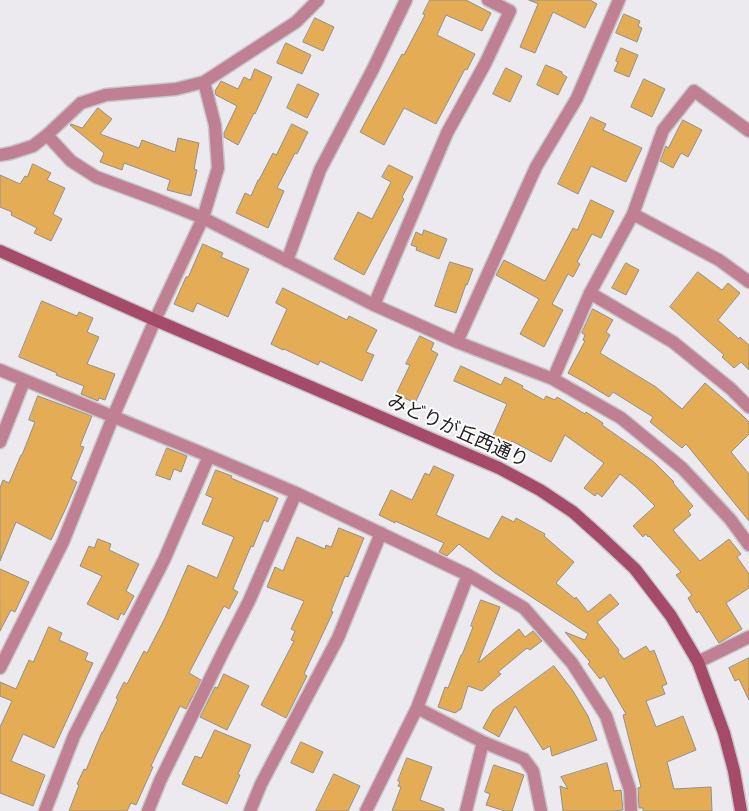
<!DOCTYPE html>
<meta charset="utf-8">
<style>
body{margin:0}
canvas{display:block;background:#eceaef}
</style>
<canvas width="749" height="811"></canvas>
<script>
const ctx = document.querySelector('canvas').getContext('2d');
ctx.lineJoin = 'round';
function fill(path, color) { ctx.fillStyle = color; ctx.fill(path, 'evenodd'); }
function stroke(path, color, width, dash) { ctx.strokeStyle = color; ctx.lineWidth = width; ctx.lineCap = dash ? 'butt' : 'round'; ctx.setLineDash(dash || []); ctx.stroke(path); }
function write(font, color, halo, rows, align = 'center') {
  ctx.font = font + ' "Alegreya Sans","Noto Sans JP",sans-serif'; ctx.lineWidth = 4; ctx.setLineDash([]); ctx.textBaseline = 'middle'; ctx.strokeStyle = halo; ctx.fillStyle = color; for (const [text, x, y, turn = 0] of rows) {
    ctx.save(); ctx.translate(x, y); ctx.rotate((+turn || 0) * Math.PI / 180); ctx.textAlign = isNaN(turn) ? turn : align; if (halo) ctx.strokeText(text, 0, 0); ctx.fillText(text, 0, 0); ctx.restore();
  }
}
const building = new Path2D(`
 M430,0H466L491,13L482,31L446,15L437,35L475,54L467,70L465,69L436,124L404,108L384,145L360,132L402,54L404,55L425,15L423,14Z
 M529,0H590L597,4L585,28L553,12L535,53L520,47L538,4Z
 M624,14L640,21L638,26L642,28L637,42L616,33Z
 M315,18L334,27L323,51L303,42Z
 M286,43L311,55L302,74L277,63Z
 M621,48L638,55L629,77L614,71L618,62L616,61Z
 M546,65L562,72V74L567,77L558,95L537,85Z
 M506,68L522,76L510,102L493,94Z
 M255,69L272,77L255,114L254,113L238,145L224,137V133L237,106L216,95L215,91L221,81L238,89L244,77L250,80Z
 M644,79L665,89L652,117L631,107Z
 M298,84L319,94L307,118L287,108Z
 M98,108L112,119L100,134L139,148L142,140L175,152L178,138L199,143L194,169L197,170L191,196L167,190L170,180L124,163L122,170L100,162L104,153L70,125L71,124L82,128Z
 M591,117L606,124L603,130L642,148L626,182L591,166L578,194L558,184Z
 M683,120L702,130L688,157L681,153L673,168L660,161L666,146L668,148Z
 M292,124L308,132L297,154L295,153L277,188L284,191L268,228L236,213L245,193L251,196L258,180H259L273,153L276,155Z
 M33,164L51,173L47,180L65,188L53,214L62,219L51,241L34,233L37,228L11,215L12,212L0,207V175L20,184L25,176L27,177Z
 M389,165L413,177L402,197L404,199L364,275L334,259L358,212L372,219L391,182L382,177Z
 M591,200L614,211L601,238L592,234L577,262L580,264L573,277L568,274L552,304L563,310L544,347L520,334L539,299L496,275L504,260L545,281L573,228L577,230Z
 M424,230L447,239L439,259L416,250L417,247L411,245L416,232L422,235Z
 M203,244L223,253L221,257L249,269L228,317L197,303L193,312L174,304L186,277H188Z
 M450,262L473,269L467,285L466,284L456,313L435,306Z
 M626,263L639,270L626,295L612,288Z
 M698,272L722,290L728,283L740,293L718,320L739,339L740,337L749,345V370L741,362L734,368L722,357L724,355L670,307Z
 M283,288L347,320L349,316L377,330L366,352L374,355L362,381L320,361L318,365L284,349L283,350L271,344L287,309L276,303Z
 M42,301L77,316L79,312L93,318L87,332L99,337L87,364L115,374L105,400L99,398L98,401L81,394L84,386L56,375L57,373L19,357Z
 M593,309L613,320L606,332L610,335L600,353L656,387L682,409L705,383L742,415L749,422V434L731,452L749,474V521L686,444L682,448L650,422L653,417L613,392L609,397L586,383L568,373L585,341L583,340L585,335L582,333Z
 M420,336L434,343L431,350L438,354L415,403L396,394L410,365L406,364Z
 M461,366L501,385L505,377L523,386L522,388L544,400L546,396L555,400L557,397L585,414L586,412L603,423L602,425L639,451L654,462L674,482L673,483L693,506L688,511L691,515L673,530L700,561L729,539L741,554L737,557L749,574V588L726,603L742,629L719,643L699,611L697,613L688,598L692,595L676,575L681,572L649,536L648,537L646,534L643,537L633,526L655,506L635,486L620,474L602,497L597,493L595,496L584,488L604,463L565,435L551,462L512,441L510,446L492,438L507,404L454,381Z
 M38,396L92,416L80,446L84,447L71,479L77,482L66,508L51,540L16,522L0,561V488L3,480L9,483L21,455H22L35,422L29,420Z
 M167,448L187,456L181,472L174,469L170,480L156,475Z
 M434,466L454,475L436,515L489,539L502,516L514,522L516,518L545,534L544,536L574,562L556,583L575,599L576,597L588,612L610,594L619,604L597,622L619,650L618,652L624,659L646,646L650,652L654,650L667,684L662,686L665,694L646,701L656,727L683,716L696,750L667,762L674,789L711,787L712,811H643V808H639L638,788L641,787L623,715L626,714L604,676L600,679L588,664L590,662L565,632L585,640L588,634L495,573L459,544L447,556L439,552L444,543L395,521V523L379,515L391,490L412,500L425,473L429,475Z
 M216,470L232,476L231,478L278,498L268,522L264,520L253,547L251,546L233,589L238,592L229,609L224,606L189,673L201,680L186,709L180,706L151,766L153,767L136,805L131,803L127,811H69L79,785L77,784L84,769L86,770L102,732H103L118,699L116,698L124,682L127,684L144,651L147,653L165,618L188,565L217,578L234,537L202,524L213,498L206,495Z
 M339,528L364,538L348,577L345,576L331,611L333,612L304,674L307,676L286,718L261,705L294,641L291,640L295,631L291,629L304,601L267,587L275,567L283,571L297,537L325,549L326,545L331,547Z
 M98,539L111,544L109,550L139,564L126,591L134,596L124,615L121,613L118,620L87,604L102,576L80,566L89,546L94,548Z
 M0,569L29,582L15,612L11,610L0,631Z
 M481,600L500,607L478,663L519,629L525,637L533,631L542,641L530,650L527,648L498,672L501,674L482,691L468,686L461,709L455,713L438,707L445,687L448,688L461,655H462L473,627L471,626Z
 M49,627L62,633L59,640L88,653L85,660L93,663L54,748L23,734L11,761L45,775L33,806L0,793V727L12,701L0,696V682L16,689L29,660L33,662Z
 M749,658V700L739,679L735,681L729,668Z
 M554,666L573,691L588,716L597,740L552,756L550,746L543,750L515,706L499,737L483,728L493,710Z
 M224,674L249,686L227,730L200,717L215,687L217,688Z
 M215,730L251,745L238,774L240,775L227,804L182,784L195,756L201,758Z
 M301,742L323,752L313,773L291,763Z
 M407,758L432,767L420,800L444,809V811H392L401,787L398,786L400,782L398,781Z
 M607,763L614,791L621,790L623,810L613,811H563L560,786L568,789L561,777Z
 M494,765L524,775L512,811H505L486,805L490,794L485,792Z
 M334,774L360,786L348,811H316Z`);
fill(building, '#e5ac56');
stroke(building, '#928f8b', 1);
const street = new Path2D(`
 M47,135L71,161L96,177L158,200L203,218L374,305L457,342L553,379L621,418L682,468L730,519L749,545
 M0,155L11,153L33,146L47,135L81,103L106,95L176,89L204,82L296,22L318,0
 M633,214L719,260L749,282
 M287,261L320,170L373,69L406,0
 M590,293L673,342L731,389L749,407
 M374,305L447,133L485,64L510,11L488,0
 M457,342L536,167L577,98L619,0
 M0,370L209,456L296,493L468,575L524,608L572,663L606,716L630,790L631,811
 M553,379L590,293L633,214L663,130L694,91L749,131
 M0,442L24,381
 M698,662L749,637
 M0,668L63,542L113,417L155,320L203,218L218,168L215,125L204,82
 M417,708L483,742L524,759L533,771L541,811
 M45,811L74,736L164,560L209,456
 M148,811L160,781L223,652L249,601L296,493
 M250,811L261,784L338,638L381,533
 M366,811L417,708L468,575
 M466,811L483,742`);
const secondary = new Path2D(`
 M0,251L155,320L499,468L540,490L573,512L602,538L635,569L671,616L698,662L724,733L734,771L741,811`);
stroke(street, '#c8c6ca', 15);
stroke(secondary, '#c8c6ca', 15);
stroke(street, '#c08093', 12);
stroke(secondary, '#a54a69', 12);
write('19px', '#232224', '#fff', [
 ["みどりが丘西通り",458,431,24]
]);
</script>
